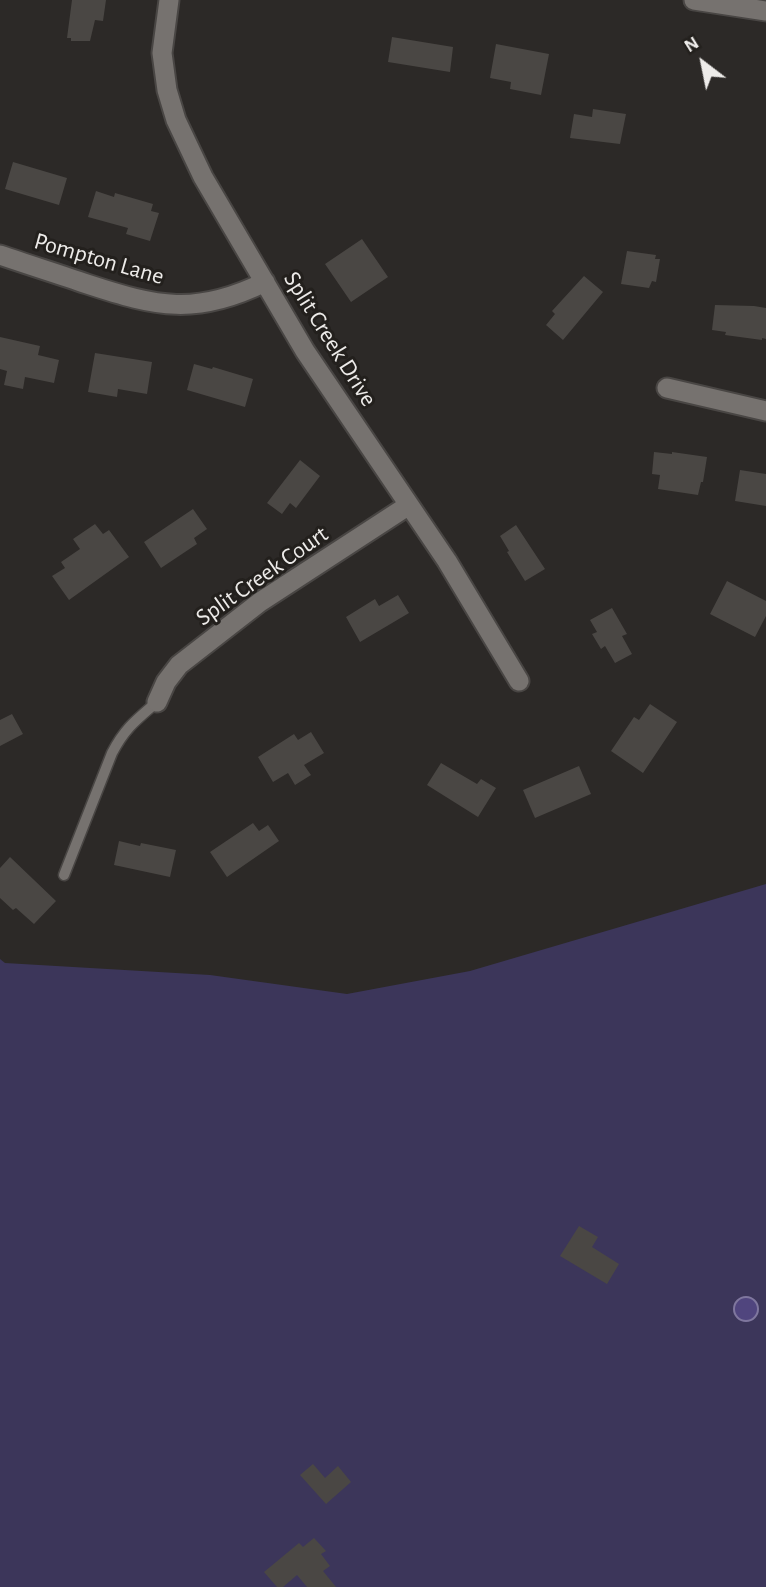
<!DOCTYPE html>
<style>
body{margin:0}
#map{position:relative;width:766px;height:1587px;overflow:hidden;background:#2c2927;font-family:"Alegreya Sans",sans-serif}
canvas{display:block}
.north{position:absolute;left:668px;top:28px;width:70px;height:70px;-webkit-text-stroke:5px #23201d;paint-order:stroke;rotate:328deg;font-size:19px;font-weight:700;line-height:28px;text-align:center;color:#edebe9}
.north::after{content:'';display:block;margin:auto;width:24px;height:32px;background:#edebe9;clip-path:polygon(50% 0,100% 100%,50% 72%,0 100%)}
</style>
<div id="map">
<canvas width="766" height="1587"></canvas>
<div class="north">N</div>
</div>
<script>
const ctx = document.querySelector('canvas').getContext('2d');
ctx.lineJoin = 'round';
function fill(path, color) { ctx.fillStyle = color; ctx.fill(path, 'evenodd'); }
function stroke(path, color, width, dash) { ctx.strokeStyle = color; ctx.lineWidth = width; ctx.lineCap = dash ? 'butt' : 'round'; ctx.setLineDash(dash || []); ctx.stroke(path); }
function write(font, color, halo, rows, align = 'center') {
  ctx.font = font + ' "Alegreya Sans",sans-serif'; ctx.lineWidth = 6; ctx.setLineDash([]); ctx.textBaseline = 'middle'; ctx.strokeStyle = halo; ctx.fillStyle = color; for (const [text, x, y, turn = 0] of rows) {
    ctx.save(); ctx.translate(x, y); ctx.rotate((+turn || 0) * Math.PI / 180); ctx.textAlign = isNaN(turn) ? turn : align; if (halo) ctx.strokeText(text, 0, 0); ctx.fillText(text, 0, 0); ctx.restore();
  }
}
fill(new Path2D(`
 M766,884V1587H0V959L5,963L210,975L347,994L470,971Z`), '#3c365a');
const water = new Path2D(`
 M734 1309a12 12 0 1 1 24 0a12 12 0 1 1-24 0Z`);
fill(water, '#50457e');
stroke(water, '#7f779e', 2);
fill(new Path2D(`
 M72,0H106L103,21L95,20L90,41H71V38H67Z
 M392,37L453,47L450,72L388,62Z
 M496,44L549,54L541,95L510,89L511,82L490,78Z
 M593,109L626,114L620,144L570,138L574,114L592,117Z
 M13,162L67,178L59,205L5,189Z
 M96,191L114,197L115,193L153,204L151,211L159,213L150,241L126,234L128,228L88,217Z
 M362,239L388,277L351,302L325,264Z
 M627,251L656,255L655,259H660L656,282L652,281L649,288L621,284Z
 M584,276L603,292L563,340L546,325L555,314L552,311Z
 M715,305L754,306L766,308V339L762,338V340L725,335L726,332L712,330Z
 M0,337L40,346L38,355L59,360L54,383L25,377L23,389L4,385L7,371L0,369Z
 M95,353L152,362L147,394L118,389L117,397L88,392Z
 M194,364L212,369L213,367L253,379L245,407L187,390Z
 M654,452L672,454V452L707,457L703,482H701L698,495L658,489L660,475L652,474Z
 M300,460L320,476L296,508L290,503L282,514L267,503Z
 M740,470L766,474V506L735,501Z
 M193,509L207,529L194,538L197,544L161,568L144,542Z
 M95,524L103,534L109,530L129,557L69,600L52,576L65,568L61,562L80,549L73,539Z
 M516,525L545,569L525,581L507,552L509,551L500,536Z
 M727,581L766,601V616L755,637L710,614Z
 M398,595L409,613L360,642L346,617L375,599L379,606Z
 M612,608L627,634L622,636L632,654L615,663L605,646L601,649L592,634L597,632L590,620Z
 M650,704L677,722L643,773L611,751L634,717L639,720Z
 M12,714L23,734L0,746V720Z
 M311,732L324,753L304,765L311,775L295,785L288,773L273,782L258,757L294,734L298,740Z
 M441,763L477,784L481,779L496,788L478,817L427,785Z
 M579,766L591,794L535,818L523,790Z
 M253,823L259,831L268,825L279,841L227,877L210,852Z
 M119,841L140,846L141,843L176,850L170,877L114,865Z
 M10,857L56,901L34,924L16,908L13,910L0,898V868Z
 M579,1226L598,1237L592,1247L619,1264L607,1284L560,1256Z
 M313,1464L325,1478L338,1466L351,1482L326,1504L300,1475Z
 M314,1538L326,1551L321,1554L330,1566L323,1571L336,1587H307L297,1575L283,1587H277L264,1572L299,1543L303,1547Z`), '#4a4744');
const service = new Path2D(`
 M64,875L112,753C125,728 136,720 157,702`);
const minor = new Path2D(`
 M169,0L162,53L167,90L176,120L203,177L305,351L447,561L519,681
 M694,0L766,11
 M0,255C29,265 58,274 87,284C157,307 196,316 265,282
 M667,388L766,411
 M157,702L166,682L179,665L260,602L409,505`);
stroke(service, '#494644', 13);
stroke(minor, '#494644', 23);
stroke(service, '#76726f', 10);
stroke(minor, '#76726f', 19);
write('24px', '#edebe9', '#23201d', [
 ["Pompton Lane",99,259,16],
 ["Split Creek Drive",330,339,58],
 ["Split Creek Court",262,576,-35]
]);
</script>
